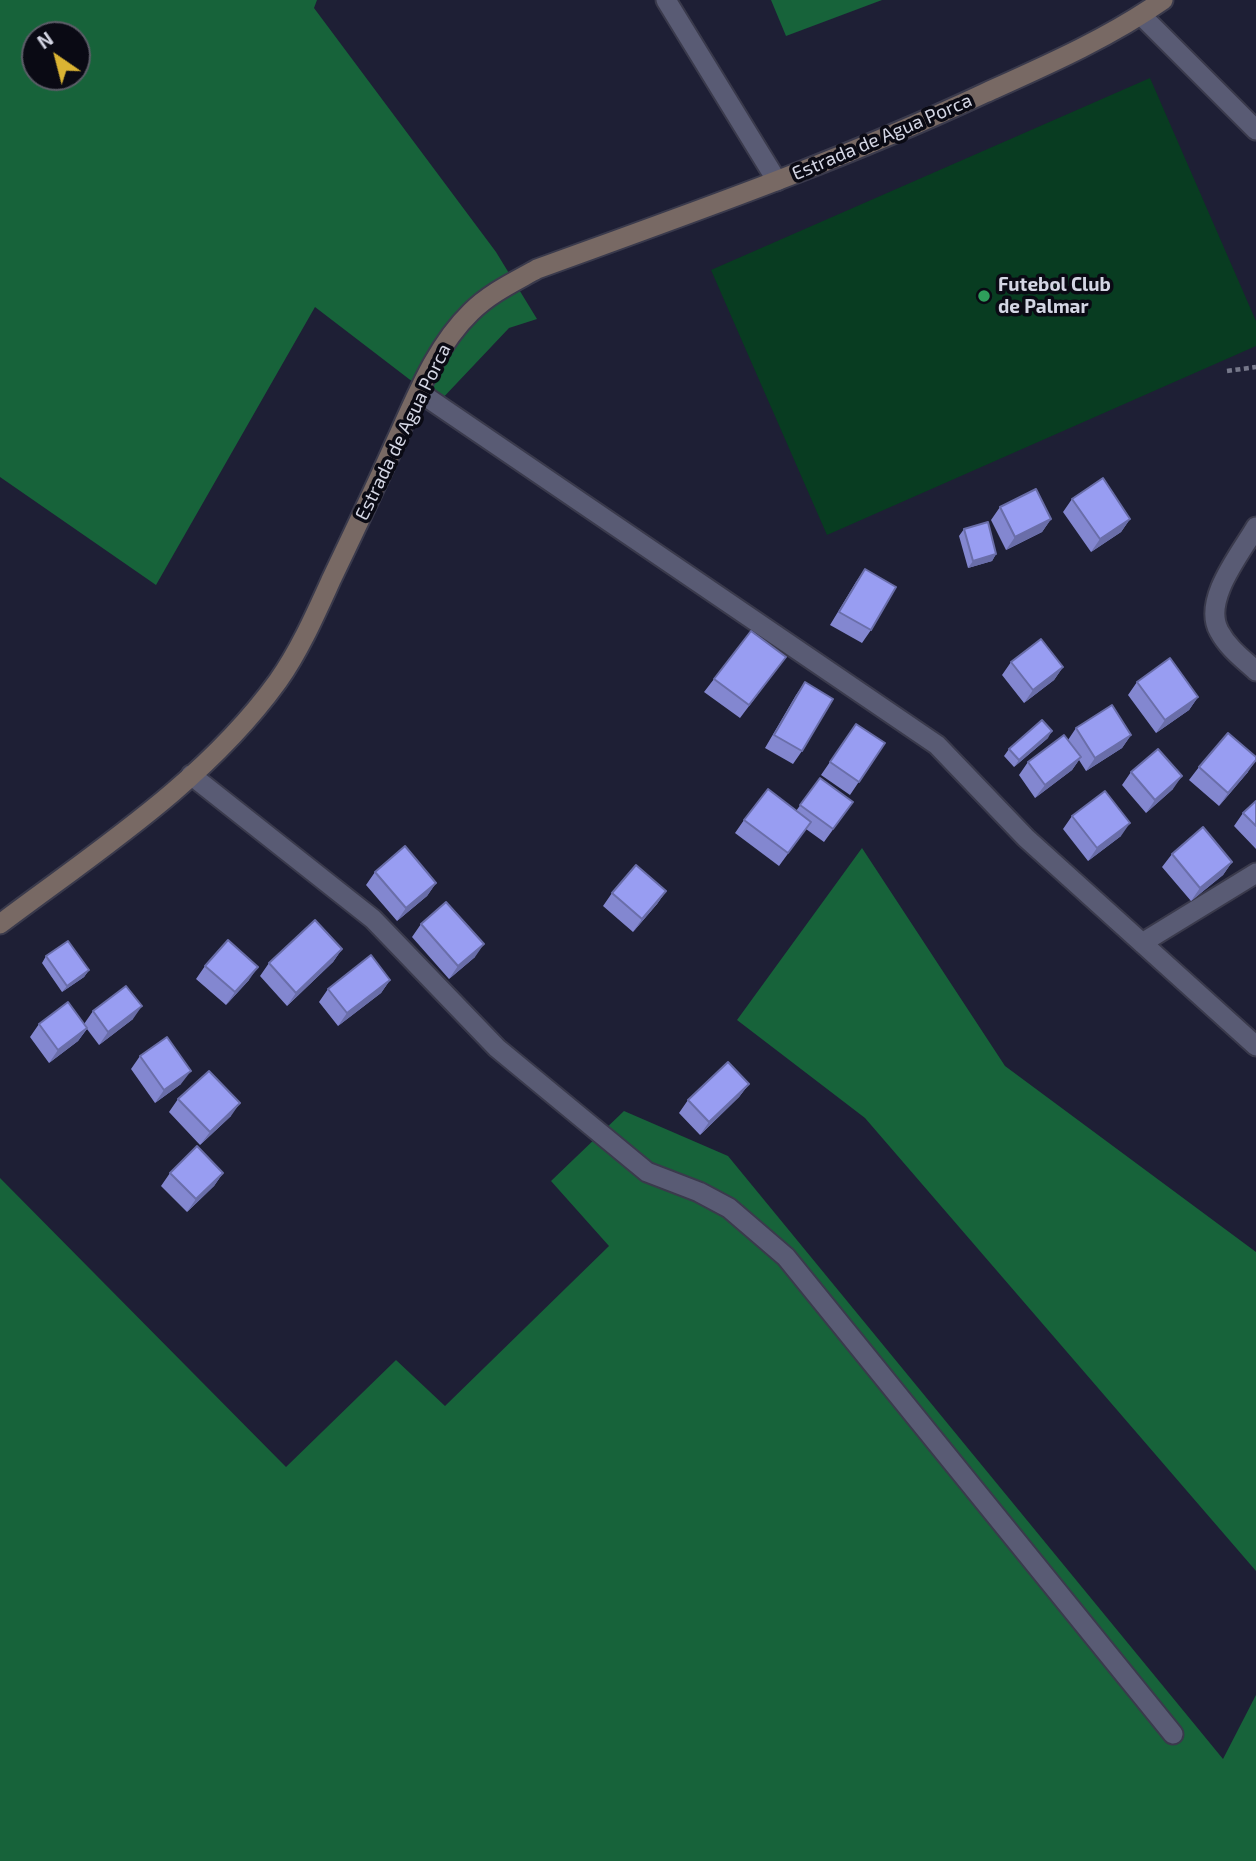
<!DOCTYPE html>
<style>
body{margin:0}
#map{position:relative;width:1256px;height:1861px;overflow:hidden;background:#1e1f35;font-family:"Exo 2",sans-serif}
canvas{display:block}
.north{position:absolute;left:21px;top:21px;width:70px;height:70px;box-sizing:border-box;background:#0a0a14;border:2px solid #5b5c67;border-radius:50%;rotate:325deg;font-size:19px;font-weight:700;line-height:28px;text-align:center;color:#d4d6e4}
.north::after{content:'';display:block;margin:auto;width:24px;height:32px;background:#dab333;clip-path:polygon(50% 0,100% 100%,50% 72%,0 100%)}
</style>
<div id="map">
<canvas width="1256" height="1861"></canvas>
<div class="north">N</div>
</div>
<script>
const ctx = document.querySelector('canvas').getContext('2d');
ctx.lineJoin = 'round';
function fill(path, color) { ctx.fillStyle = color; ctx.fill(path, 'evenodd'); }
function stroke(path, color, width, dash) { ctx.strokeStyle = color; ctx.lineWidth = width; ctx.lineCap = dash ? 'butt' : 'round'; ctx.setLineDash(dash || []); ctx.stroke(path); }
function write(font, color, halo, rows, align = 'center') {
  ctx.font = font + ' "Exo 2",sans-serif'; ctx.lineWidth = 7; ctx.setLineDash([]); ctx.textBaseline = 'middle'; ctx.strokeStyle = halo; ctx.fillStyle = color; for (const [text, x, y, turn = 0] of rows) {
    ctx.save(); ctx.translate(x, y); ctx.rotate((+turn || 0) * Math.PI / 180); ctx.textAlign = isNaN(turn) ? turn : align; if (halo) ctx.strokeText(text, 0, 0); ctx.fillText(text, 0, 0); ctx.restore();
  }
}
fill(new Path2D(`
 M1150,78L1256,321V346L827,535L711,270Z`), '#083c21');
fill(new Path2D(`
 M0,0H317L314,8L496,252L537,319L509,328L439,402L315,307L156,585L0,477ZM35,35H77V77H35Z
 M771,0H882L786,36Z
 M862,848L1005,1066L1256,1252V1571L865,1118L737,1020Z
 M624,1111L728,1156L1223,1759L1256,1695V1861H0V1178L286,1467L396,1360L445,1406L609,1246L551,1181Z`), '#17633a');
const minor = new Path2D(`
 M666,0L777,181
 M1141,15L1256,130
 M419,392L937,745L1026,838L1256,1046
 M1256,527C1241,553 1202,600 1219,631C1228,648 1243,659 1256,671
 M191,775L373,919L497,1048L647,1172L699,1192L729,1208L786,1257L1173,1734
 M1142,943L1256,873`);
const secondary = new Path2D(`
 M0,924C97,851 206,781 278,681C300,650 316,613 332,578C354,532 376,486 397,439C417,395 436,346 471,312C490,293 514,282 537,269C688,214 840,161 985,93C1045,66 1109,38 1163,0`);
stroke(minor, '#3a3a4c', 23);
stroke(secondary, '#3a3a4c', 23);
stroke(new Path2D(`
 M1227,371L1256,367`), '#76788a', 4.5, [5, 3.5]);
stroke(minor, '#595b74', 19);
stroke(secondary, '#786964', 19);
fill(new Path2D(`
 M1072,499L1130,519L1121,532L1091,552L1063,512Z
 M1000,507L1051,519L1042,532L1006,550L991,520Z
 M964,529L996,554L992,561L968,568L959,536Z
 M865,569L871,630L862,643L830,625L856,582Z
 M786,657L740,718L704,692L714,679Z
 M1011,662L1063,667L1054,680L1024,703L1002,675Z
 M805,682L802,751L793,764L765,748L796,695Z
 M1137,682L1198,697L1189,710L1156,733L1128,695Z
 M856,724L885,743L850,795L821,775Z
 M1076,728L1131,735L1122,748L1086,771L1079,760L1072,770L1035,798L1019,775L1028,762L1068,740Z
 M1048,738L1014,767L1004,756L1009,749Z
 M1199,767L1248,772L1219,806L1189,780Z
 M1131,772L1173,789L1146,813L1122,785Z
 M820,778L853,802L824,842L806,829L779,866L735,833L744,820L796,811Z
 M1256,801V849L1234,826L1243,813Z
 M1072,816L1121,836L1088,861L1063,829Z
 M1172,854L1232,862L1223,875L1191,901L1162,867Z
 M375,872L436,883L427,896L397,921L366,885Z
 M666,891L657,904L633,932L603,906L612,893Z
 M421,924L475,957L449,979L412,937Z
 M342,949L333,962L287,1006L260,976L269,963Z
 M46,956L89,970L84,977L62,992L42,963Z
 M205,966L249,980L226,1005L196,979Z
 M390,980L381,993L338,1026L319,1002L328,989Z
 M93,1011L133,1019L99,1045L87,1029L78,1041L49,1063L30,1037L39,1024H84Z
 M140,1056L181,1084L155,1103L131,1069Z
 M749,1084L739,1097L700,1135L679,1113L688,1100Z
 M178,1099L231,1116L200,1145L169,1112Z
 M170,1173H223L214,1186L187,1212L161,1186Z`), '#8387d0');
fill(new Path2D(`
 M1051,519L1042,532L1006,550L1015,537Z
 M1130,519L1121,532L1091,552L1100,539Z
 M996,554L992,561L968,568L973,561Z
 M1063,667L1054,680L1024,703L1033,690Z
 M1198,697L1189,710L1156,733L1165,720Z
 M1052,731L1048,738L1014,767L1019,760Z
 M1131,735L1122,748L1086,771L1095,758Z
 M1081,757L1072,770L1035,798L1045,785Z
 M1256,760L1248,772L1219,806L1228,793Z
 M1182,776L1173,789L1146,813L1155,800Z
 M1130,823L1121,836L1088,861L1097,848Z
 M1232,862L1223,875L1191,901L1200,888Z
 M436,883L427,896L397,921L406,908Z
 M666,891L657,904L633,932L642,919Z
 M484,944L475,957L449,979L458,966Z
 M342,949L333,962L287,1006L296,993Z
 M258,967L249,980L226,1005L235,992Z
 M89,970L84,977L62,992L67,986Z
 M390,980L381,993L338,1026L347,1013Z
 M142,1006L133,1019L99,1045L108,1032Z
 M87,1028L78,1041L49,1063L58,1050Z
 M191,1071L181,1084L155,1103L164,1090Z
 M749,1084L739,1097L700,1135L709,1122Z
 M240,1103L231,1116L200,1145L210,1132Z
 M223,1173L214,1186L187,1212L196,1199Z`), '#6a6ea9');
const building = new Path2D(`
 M1103,478L1130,519L1100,539L1072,499Z
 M1036,489L1051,519L1015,537L1000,507Z
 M988,522L996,554L973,561L964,529Z
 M865,569L896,587L871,630L839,612Z
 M751,631L786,657L749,705L714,679Z
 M1041,639L1063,667L1033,690L1011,662Z
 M1170,658L1198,697L1165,720L1137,682Z
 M805,682L833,699L802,751L774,735Z
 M1112,705L1131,735L1095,758L1076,728Z
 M1042,720L1052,731L1019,760L1009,749Z
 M856,724L885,743L859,782L830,762Z
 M1228,733L1256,757V760L1228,793L1199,767Z
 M1064,735L1081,757L1045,785L1028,762Z
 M1158,749L1182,776L1155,800L1131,772Z
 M820,778L853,802L833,829L800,805Z
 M768,789L811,822L788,853L744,820Z
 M1105,791L1130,823L1097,848L1072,816Z
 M1256,801V826L1243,813Z
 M1203,827L1232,862L1200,888L1172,854Z
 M405,846L436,883L406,908L375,872Z
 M636,865L666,891L642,919L612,893Z
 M446,902L484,944L458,966L421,924Z
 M315,920L342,949L296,993L269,963Z
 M228,940L258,967L235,992L205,966Z
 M68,941L89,970L67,986L46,956Z
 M371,955L390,980L347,1013L328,989Z
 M126,986L142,1006L108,1032L93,1011Z
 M68,1002L87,1028L58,1050L39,1024Z
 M167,1037L191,1071L164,1090L140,1056Z
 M728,1062L749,1084L709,1122L688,1100Z
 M209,1071L240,1103L210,1132L178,1099Z
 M197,1146L223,1173L196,1199L170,1173Z`);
fill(building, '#989df2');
stroke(building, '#6a6ea9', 2);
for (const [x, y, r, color] of [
 [984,296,7,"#2e9e5b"]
]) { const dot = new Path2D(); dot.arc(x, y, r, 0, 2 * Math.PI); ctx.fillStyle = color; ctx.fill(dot); stroke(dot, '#0a0a14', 2.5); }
write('19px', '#d4d6e4', '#0a0a14', [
 ["Estrada de Agua Porca",882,137,-23],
 ["Estrada de Agua Porca",403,432,-64]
]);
write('bold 19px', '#d4d6e4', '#0a0a14', [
 ["Futebol Club",998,285],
 ["de Palmar",998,307]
], 'left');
</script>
